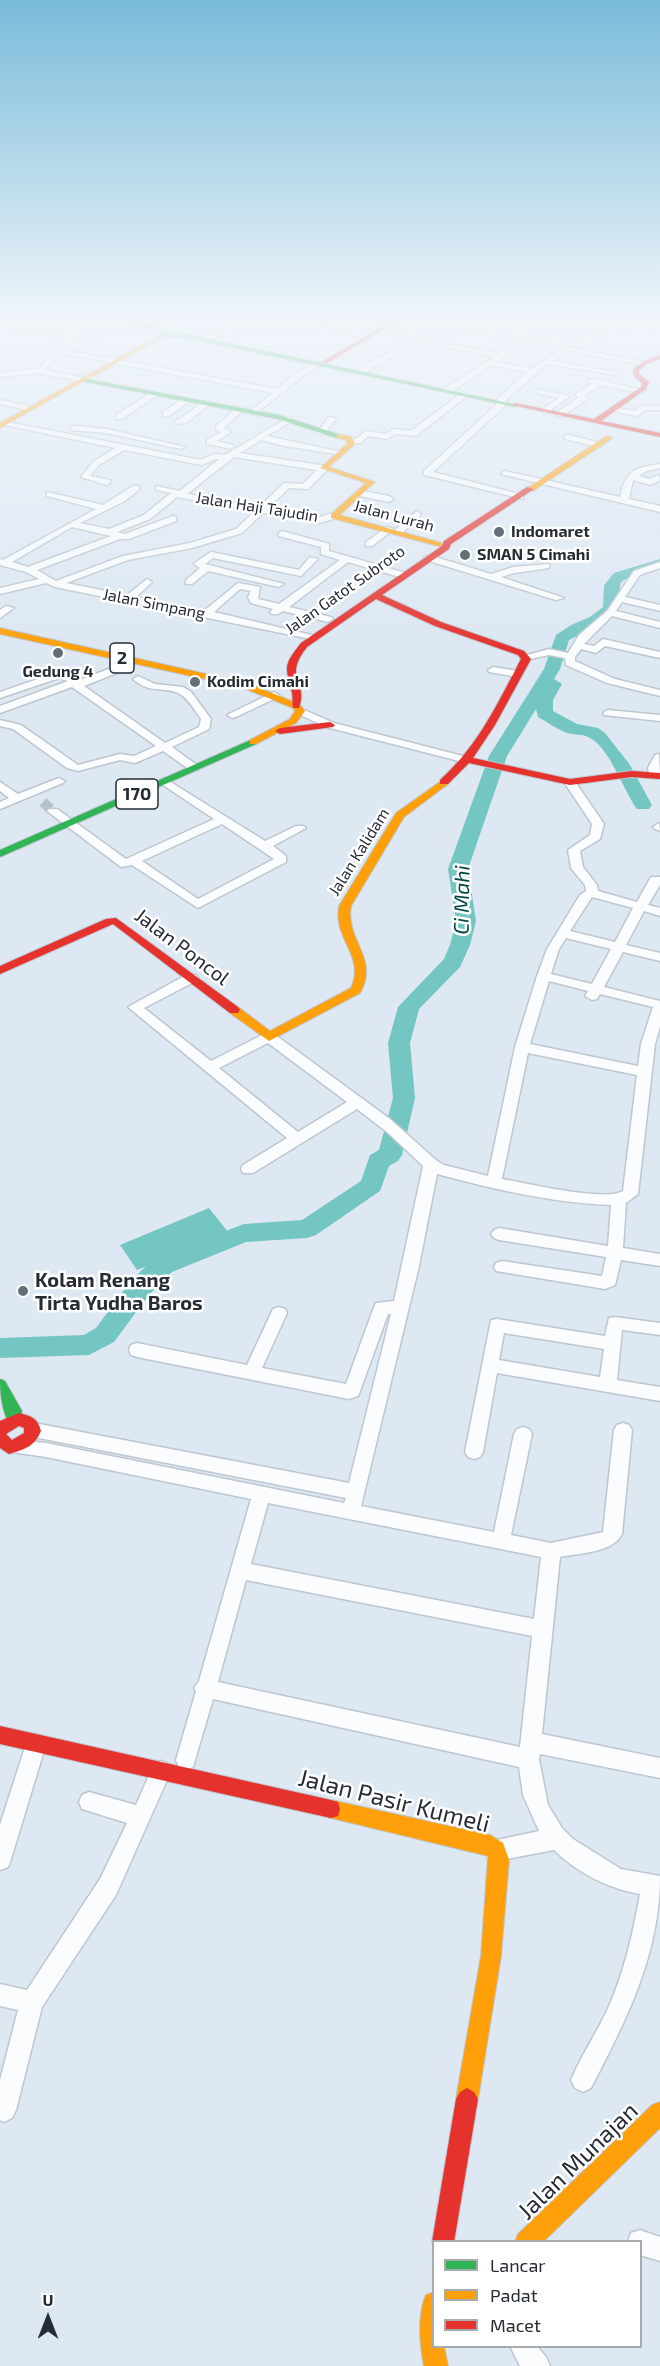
<!DOCTYPE html>
<style>
body{margin:0}
#map{position:relative;width:660px;height:2366px;overflow:hidden;background:#dde8f3;font-family:"Exo 2",sans-serif}
canvas{display:block}
.legend{position:absolute;left:432px;top:2240px;width:210px;height:108px;box-sizing:border-box;background:#fff;border:2px solid #a8abae;margin:0;padding:8px 10px;list-style:none;font-size:18px;color:#252c34}
.legend li{display:flex;align-items:center;gap:12px;height:30px}
.legend b{width:30px;border:2px solid #a8abae}
.north{position:absolute;left:18px;top:2288px;width:60px;height:60px;-webkit-text-stroke:4px #fff;paint-order:stroke;rotate:0deg;font-size:16px;font-weight:700;line-height:24px;text-align:center;color:#252c34}
.north::after{content:'';display:block;margin:auto;width:21px;height:27px;background:#252c34;clip-path:polygon(50% 0,100% 100%,50% 72%,0 100%)}
</style>
<div id="map">
<canvas width="660" height="2366"></canvas>
<ul class="legend">
<li><b style="height:8px;background:#30b455"></b>Lancar</li>
<li><b style="height:8px;background:#ff9f0a"></b>Padat</li>
<li><b style="height:8px;background:#e5322d"></b>Macet</li>
</ul>
<div class="north">U</div>
</div>
<script>
const ctx = document.querySelector('canvas').getContext('2d');
ctx.lineJoin = 'round';
function fill(path, color) { ctx.fillStyle = color; ctx.fill(path, 'evenodd'); }
function stroke(path, color, width, dash) { ctx.strokeStyle = color; ctx.lineWidth = width; ctx.lineCap = dash ? 'butt' : 'round'; ctx.setLineDash(dash || []); ctx.stroke(path); }
function write(font, color, halo, rows, align = 'center') {
  ctx.font = font + ' "Exo 2",sans-serif'; ctx.lineWidth = 5; ctx.setLineDash([]); ctx.textBaseline = 'middle'; ctx.strokeStyle = halo; ctx.fillStyle = color; for (const [text, x, y, turn = 0] of rows) {
    ctx.save(); ctx.translate(x, y); ctx.rotate((+turn || 0) * Math.PI / 180); ctx.textAlign = isNaN(turn) ? turn : align; if (halo) ctx.strokeText(text, 0, 0); ctx.fillText(text, 0, 0); ctx.restore();
  }
}
fill(new Path2D(`
 M174,319H234L206,334L162,325Z`), '#daceef');
fill(new Path2D(`
 M209,1208L228,1232L137,1270L120,1245Z`), '#74c6c3');
fill(new Path2D(`
 M660,559V568L631,576L621,582L615,612L602,623L569,640L560,669L554,679L562,684L553,700V711L577,724L598,728L605,733L630,765L652,805L649,809H637C623,790 609,744 586,736C580,734 573,735 567,733C557,729 547,722 538,717L536,709L507,756L468,869L476,921L470,945L460,967L419,1009L410,1043L415,1098L402,1155L398,1161L389,1166L380,1191L316,1235L307,1238L246,1242L172,1272L148,1296L114,1342L89,1355L0,1358V1338L84,1335L96,1328L130,1282L154,1258L244,1224L302,1220L361,1181L370,1155L379,1150L393,1098L388,1043L398,1007L444,959L450,945L456,921L448,869L489,756L544,669L556,635L571,625L590,617L603,607L604,585L614,573Z`), '#74c6c3');
stroke(new Path2D(`
 M43,802L53,811`), '#b8c2cd', 10, [10, 5]);
const street = new Path2D(`
 M43,319H52L34,329L67,335L71,330L70,327L81,319H90L78,327L81,329L76,333L104,338L100,340L70,338L73,341L64,350L277,389L296,373L315,362L322,364L302,377L255,414H252V410L273,393L61,353L44,370L85,378V382L39,373L0,377V373L37,369L65,341L62,338L0,328V324L26,328Z
 M236,319H245L210,340L203,338Z
 M276,319H291L373,337L369,339Z
 M530,319H538L515,337L551,343L554,340L550,337L554,332L592,337L607,326L577,319L612,323L616,319H624L619,324L632,327V329L614,327L587,346L583,344L587,340L559,336L563,339L557,345L648,363L644,365L567,351L553,361L620,373L616,375L547,364L506,400L507,404L433,472L523,495V499L424,475V471L498,403L497,399L527,372L492,365L451,392H445V388L494,357L447,348V344L499,353L516,341L443,326L446,324L508,335ZM523,343L560,349L532,369L497,362Z
 M649,319H657L642,331H638V329Z
 M378,330L422,334L439,338L435,340L423,339L366,372H360V368L416,338L380,333Z
 M588,379L599,380L645,391L641,393L600,385L585,395L587,399L563,416H557V412L578,398L576,394L592,383H588Z
 M537,389L565,395L569,397L546,413H543V409L559,398L537,393Z
 M152,392L159,394L122,419H116V415Z
 M463,392L470,394L416,436L396,434L387,439L368,436L361,443H351L347,441L356,439L366,431L385,434L394,429L411,431Z
 M184,398L191,400L169,416H163V412Z
 M0,400L33,407L34,409L30,411L0,404Z
 M204,401L211,403L186,423L175,424V420L180,419Z
 M641,406H660V410H646L637,416L609,410L613,408L635,411Z
 M237,407L244,409L224,428L231,432L217,441L233,445V449L207,444V440L221,432L216,430V426Z
 M289,417H292V421L267,436L346,453L342,455L285,446L261,440L240,453L327,466V470L308,489L289,488L268,508L319,517L334,513L338,516L337,518L319,523L263,513L242,533L192,548L128,560L66,583L127,595L147,579L152,582L136,597L204,611L238,583L260,587L258,599L279,604L340,560L321,554V547L279,536L278,534L282,531L329,544V551L406,573L408,575L403,578L348,562L289,607L331,617L333,619L328,622L283,611L278,614H272L270,612L273,609L251,603L248,597L251,591L240,589L214,612L316,636V640L55,587L46,583L0,594V588L39,579L26,572L0,565V559L3,560L96,509L47,496V492L103,505L133,486H139V490L123,502L80,523L109,529L144,515L171,493L156,490V486L180,491L219,459H215L202,465L124,450L99,465L90,476L110,480L111,482L107,485L81,477L93,462L115,448L5,425H2V421L201,460L214,454L225,455ZM234,457L317,470L303,484L284,483L259,507L187,494ZM177,497L255,511L236,529L190,543L123,556L56,581L37,570L120,539H129L176,521V517L173,516L125,534L117,532L150,519ZM72,527L111,536L28,567L12,562Z
 M329,417L336,419L324,434H318L317,432Z
 M74,426L106,429L185,447L181,449L106,433L71,430L70,428Z
 M568,435L602,443L603,445L599,447L565,439V435Z
 M660,464V468L647,471L639,476L650,479L658,475L660,480L651,485L633,480L629,499L660,506V512L501,474L505,471L620,497C626,470 634,468 660,464Z
 M358,490L389,496L393,499L389,502L355,495L354,493Z
 M417,511L421,514L420,516L401,534H395V530Z
 M387,527L394,529L372,546H366V542Z
 M211,552L299,570L310,557L318,559L301,576L213,558L205,564L284,584L279,587L208,571L192,584H186V580L200,568L194,564L196,562Z
 M429,555L491,574L513,567L549,564V568L514,573L501,577L564,598L556,600L426,560L424,558Z
 M660,562V568L640,575L625,597L660,605V611L622,602L616,611L660,622V628L612,616L584,644L594,646L603,639L660,652V658L605,646L596,653L581,649L575,657V661L615,679L660,690V696L607,683L566,665L565,658L549,655L525,660L520,657L549,649L568,653L579,635L607,611L634,571Z
 M6,606L14,608L0,618V610Z
 M126,657L135,659L127,669L84,686L165,743L199,727L201,719C195,711 188,697 178,693C162,686 149,694 133,679L138,676L155,684L183,687L191,692L211,719L209,729L172,747L198,766V770H190L163,751L135,763L120,760L78,771L67,768L13,729L0,726V720L21,725L78,765L120,754L134,756L156,746L72,687L0,713V706L68,681L59,678L0,698V692L58,672L74,675L80,680L119,665Z
 M493,667L518,671L523,674L518,677L489,672L488,670Z
 M274,692L279,695L278,697L236,717L232,718L227,715Z
 M300,708L334,723L471,758L473,760L467,763L326,727L296,713L295,711Z
 M608,710L660,715V721L604,715L603,713Z
 M659,754L660,775L654,778L650,777L648,768L655,755Z
 M59,778L65,781L63,783L0,809V802L9,798L0,791V782L18,794Z
 M164,778L265,841L296,826H304L306,828L273,846L286,856V862L198,908L132,865L121,867L47,811L49,809H57L126,859L214,819L160,783L158,781ZM222,824L274,859L198,899L142,861Z
 M570,779L574,780L604,824L600,839L580,851L583,867L597,885L598,891L637,902L651,877H660V885L648,905L660,908V916L644,911L626,945L660,953V961L623,952L604,987L660,1001V1027L655,1044L638,1194L626,1203L623,1248L660,1254V1266L621,1260L615,1285L605,1289L496,1271L494,1267L496,1263L502,1261L602,1276L606,1257L499,1240L494,1238L491,1234L494,1230L499,1228L608,1246L611,1205C553,1203 493,1189 437,1174L419,1266L361,1506L494,1532L514,1434L517,1429L523,1427L529,1429L532,1434L511,1535L551,1543L603,1532L614,1430L617,1425L623,1423L629,1425L632,1430L622,1534C613,1553 579,1553 560,1557L542,1734L660,1758V1778L540,1754L539,1759L548,1805L562,1828L573,1839L621,1869L660,1876C660,1954 626,2021 591,2088L583,2092L575,2088L571,2080C582,2054 598,2031 609,2006C625,1970 633,1932 640,1894C609,1889 576,1872 554,1850L496,1861L488,1858L485,1850L488,1842L539,1831L523,1795L519,1767L213,1699L193,1767L186,1770L179,1767L176,1760L196,1691L194,1688L199,1681L251,1499L46,1457L12,1452L9,1447L12,1442L18,1440L46,1443L344,1503L346,1498L34,1437L28,1435L25,1430L28,1425L34,1423L349,1483L391,1314H388L360,1391L358,1396L349,1399L137,1357L131,1355L129,1350L131,1345L137,1343L247,1365L273,1309L279,1307L285,1309L287,1313L262,1368L346,1384L374,1307L376,1303L394,1301L423,1166L387,1132L357,1109L253,1173H243L241,1169L243,1165L287,1138L128,1007L186,975H196L198,978L196,981L144,1008L211,1061L264,1034H274L390,1119L437,1161L444,1165L488,1176L515,1047L537,976L547,949L580,895L586,891L585,885L571,868L568,850L590,835L592,824L564,782ZM592,897L633,908L615,942L570,931ZM566,938L611,949L592,984L551,974L559,949ZM549,981L588,991L585,996L592,1000L597,999L600,994L653,1007L641,1044L638,1066L530,1044ZM268,1043L347,1102L298,1132L219,1068ZM528,1053L637,1075L623,1191C604,1202 527,1183 502,1179ZM268,1503L541,1557L534,1619L251,1564ZM246,1580L532,1636L520,1747L218,1682Z
 M659,823L660,831L655,829L653,827Z
 M615,1317L660,1323V1335L622,1330L617,1380L660,1387V1401L497,1373L483,1452L480,1457L474,1459L468,1457L465,1452L491,1320L497,1319L605,1336L609,1318ZM504,1333L604,1349L600,1377L499,1360Z
 M36,1734L43,1737L46,1744L11,1859L8,1867L0,1870V1825L26,1744L29,1737Z
 M161,1761L168,1764L171,1771L116,1895L42,2007L16,2110L12,2118L4,2122L0,2120V2080L18,2010L0,2006V1984L27,1990L100,1879L127,1823L82,1809L79,1802L82,1795L89,1792L136,1805L154,1764Z
 M640,2230L660,2237V2261L640,2255V2242H628L631,2233Z
 M510,2346H537L546,2357L550,2366H520Z`);
const fast = new Path2D(`
 M109,319H122L164,329L166,333H181L518,405L515,407L181,337H164L159,331Z
 M82,378L279,415L344,436L337,438L278,419L80,381Z
 M253,739L256,740V744L0,857V850Z
 M0,1379L5,1381L22,1411L19,1424L14,1425L9,1424C2,1410 0,1394 0,1379Z`);
const slow = new Path2D(`
 M162,334L167,335L0,428V423Z
 M337,434L352,437L355,444L329,467L375,482L340,515L442,543V547L331,518V514L366,483L320,468L347,444L346,440L337,438Z
 M606,436L613,438L533,491L526,489Z
 M0,628L247,683L299,704L305,711L296,723L256,744H250V740L290,719L295,711L293,708L241,687L0,634Z
 M444,779L449,782L448,784L404,817L351,906C345,941 380,958 360,993L269,1041L230,1013L228,1010L230,1007H238L270,1031L351,988C366,956 333,940 339,906L396,813Z
 M331,1800L490,1835L503,1843L509,1860L501,1956L478,2099L474,2106L467,2110L460,2106L456,2099L481,1956L488,1856L331,1818L324,1816L322,1809L324,1802Z
 M660,2102V2128L543,2242H515L518,2234L652,2105Z
 M434,2292V2346H444L448,2366H424C420,2345 417,2316 426,2295Z`);
const jam = new Path2D(`
 M394,319H402L327,363L322,362Z
 M660,355V359L646,364L639,371V374L649,382L646,389L601,421L660,433V437L512,405L515,403L594,419L641,387L642,383L634,376L633,370L642,362Z
 M527,487L534,489L451,544L449,549L382,595L441,622L524,651L531,659L495,725L473,758L570,779L632,771L660,773V779L632,777L570,785L469,763L448,784H440V780C478,746 498,703 521,659L518,655L435,626L376,599L307,647C282,678 309,682 299,708H293C292,703 293,699 292,693C286,666 282,667 301,643L442,546L444,541Z
 M330,722L335,725L333,727L280,734L275,731L280,728Z
 M116,918L238,1007L240,1010L238,1013H230L113,924L0,974V966L106,919Z
 M19,1413C32,1416 38,1419 41,1431C34,1447 25,1449 9,1454L0,1448V1421ZM19,1426L24,1428V1433L12,1440L6,1434Z
 M0,1726L331,1800L338,1802L340,1809L338,1816L331,1818L0,1744Z
 M467,2088L474,2092L478,2099L454,2242H434V2246L432,2242L456,2099L460,2092Z`);
stroke(street, '#bec6cf', 3);
stroke(fast, '#bec6cf', 2);
stroke(slow, '#bec6cf', 2);
stroke(jam, '#bec6cf', 2);
fill(street, '#fafcfd');
fill(fast, '#30b455');
fill(slow, '#ff9f0a');
fill(jam, '#e5322d');
const sky = ctx.createLinearGradient(0, 0, 0, 651);
sky.addColorStop(0, '#79bbd9');
sky.addColorStop(0.49, '#f0f5fa');
sky.addColorStop(1, '#f0f5fa00');
ctx.fillStyle = sky;
ctx.fillRect(0, 0, 660, 651);
for (const [x, y, r, color] of [
 [499,532,6,"#656e77"],
 [465,555,6,"#656e77"],
 [58,653,6,"#656e77"],
 [195,682,6,"#656e77"],
 [23,1291,6,"#656e77"]
]) { const dot = new Path2D(); dot.arc(x, y, r, 0, 2 * Math.PI); ctx.fillStyle = color; ctx.fill(dot); stroke(dot, '#fff', 2); }
write('16px', '#252c34', '#fff', [
 ["Jalan Haji Tajudin",257,507,9],
 ["Jalan Lurah",394,516,15],
 ["Jalan Gatot Subroto",345,590,-35],
 ["Jalan Simpang",154,604,11],
 ["Jalan Kalidam",359,852,-58]
]);
write('bold 16px', '#252c34', '#fff', [
 ["Indomaret",511,532],
 ["SMAN 5 Cimahi",477,555],
 ["Gedung 4",58,672,"center"],
 ["Kodim Cimahi",207,682]
], 'left');
for (const [x, y, w] of [
 [122,658,24],
 [137,794,42]
]) { const box = new Path2D(); box.roundRect(x - w / 2, y - 15, w, 30, 4.5); ctx.fillStyle = '#fff'; ctx.fill(box); stroke(box, '#252c34', 1.5); }
write('bold 18px', '#252c34', null, [
 ["2",122,658],
 ["170",137,794]
]);
write('20px', '#252c34', '#fff', [
 ["Jalan Poncol",182,947,37]
]);
write('bold 20px', '#252c34', '#fff', [
 ["Kolam Renang",35,1280],
 ["Tirta Yudha Baros",35,1303]
], 'left');
write('italic 21px', '#014844', '#fff', [
 ["Ci Mahi",462,900,-89]
]);
write('24px', '#252c34', '#fff', [
 ["Jalan Pasir Kumeli",394,1801,14],
 ["Jalan Munajan",578,2161,-44]
]);
</script>
